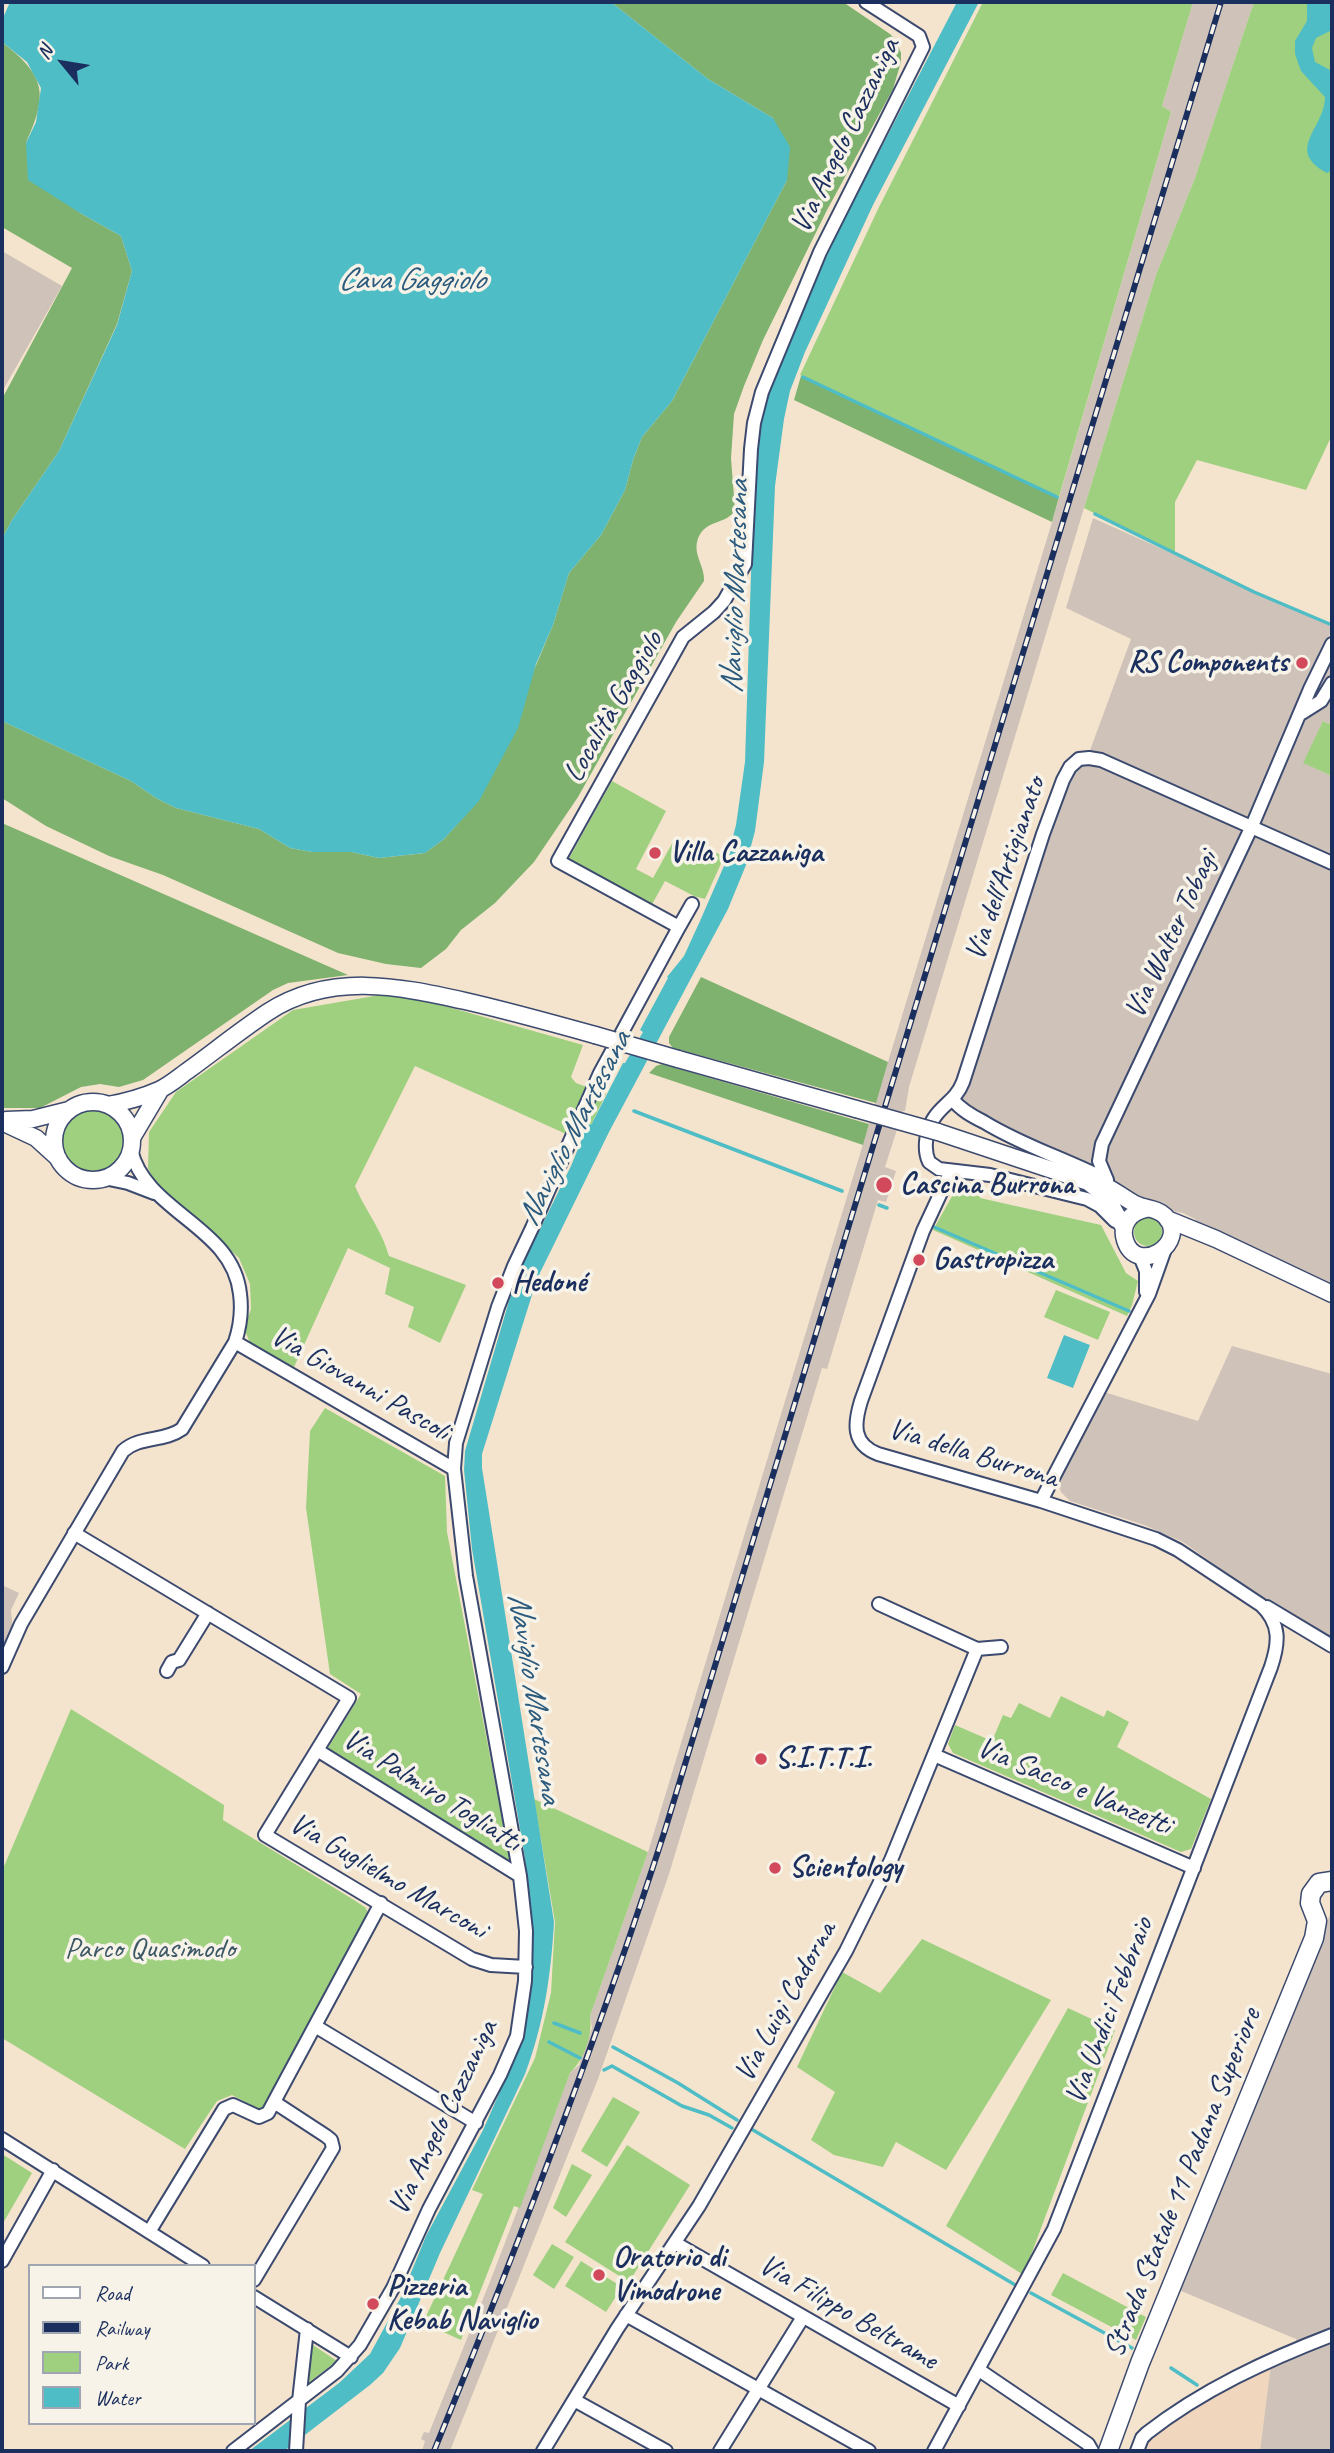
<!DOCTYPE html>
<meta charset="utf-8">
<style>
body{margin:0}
#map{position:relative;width:1334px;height:2453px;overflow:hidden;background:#f5e4cd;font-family:Caveat,sans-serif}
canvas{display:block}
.frame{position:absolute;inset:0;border:4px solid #1b2f5e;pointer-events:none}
.legend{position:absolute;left:28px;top:2264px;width:228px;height:161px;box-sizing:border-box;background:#f7f3e8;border:2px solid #9fa5b1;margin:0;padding:9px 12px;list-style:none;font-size:21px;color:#1b2f5e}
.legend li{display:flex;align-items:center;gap:14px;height:35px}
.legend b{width:35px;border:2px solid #9fa5b1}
.north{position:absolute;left:28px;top:28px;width:70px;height:70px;-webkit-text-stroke:5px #f7f3e8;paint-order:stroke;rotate:300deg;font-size:19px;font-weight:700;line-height:28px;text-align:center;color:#1b2f5e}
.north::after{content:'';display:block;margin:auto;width:24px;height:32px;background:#1b2f5e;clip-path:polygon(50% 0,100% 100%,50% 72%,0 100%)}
</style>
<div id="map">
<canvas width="1334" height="2453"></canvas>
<div class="frame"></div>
<ul class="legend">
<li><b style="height:9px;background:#fff"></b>Road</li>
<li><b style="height:9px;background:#1b2f5e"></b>Railway</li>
<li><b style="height:19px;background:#9ed080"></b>Park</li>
<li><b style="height:19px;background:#4fbdc5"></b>Water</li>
</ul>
<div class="north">N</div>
</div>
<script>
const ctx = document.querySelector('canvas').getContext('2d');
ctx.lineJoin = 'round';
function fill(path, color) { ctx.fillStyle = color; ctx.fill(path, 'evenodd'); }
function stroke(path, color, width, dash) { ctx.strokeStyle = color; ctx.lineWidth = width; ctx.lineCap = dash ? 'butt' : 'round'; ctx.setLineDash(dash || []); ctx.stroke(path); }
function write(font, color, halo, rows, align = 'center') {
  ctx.font = font + ' Caveat,sans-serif'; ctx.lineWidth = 7; ctx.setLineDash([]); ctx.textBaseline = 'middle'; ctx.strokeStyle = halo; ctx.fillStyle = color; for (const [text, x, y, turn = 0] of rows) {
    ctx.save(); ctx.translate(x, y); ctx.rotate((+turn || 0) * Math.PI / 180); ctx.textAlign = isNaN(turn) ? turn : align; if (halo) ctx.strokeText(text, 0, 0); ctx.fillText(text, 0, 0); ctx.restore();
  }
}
fill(new Path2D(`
 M1271,2364L1260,2451H1139L1143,2439L1198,2400Z`), '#f0d6bc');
fill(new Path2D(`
 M1193,2H1254L1195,178L1156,275L1084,508L909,1087L905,1111H903L885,1167L896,1171L886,1202L878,1200L827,1369L822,1368L669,1874L598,2079L450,2451H422L425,2441L421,2439L424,2432L429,2433L491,2279L570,2073L579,2065L592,2028L590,2016L648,1852L1052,522L1171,112L1162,106Z
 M2,251L62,286L2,392Z
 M1093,518L1332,625L1329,636L1332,638V717L1329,724L1323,721L1304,763L1332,776V1286L1200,1226L1195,1219L1183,1213L1146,1206L962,1113L956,1086L1059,775L1089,753L1131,639L1066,608Z
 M1232,1346L1332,1374V1641L1268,1603L1183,1542L1144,1525L1070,1501L1061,1492L1057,1481L1104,1392L1198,1421Z
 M2,1585L19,1593L11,1610L13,1632L2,1660Z
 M1332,1910V2451H1260L1271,2364L1301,2350L1296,2339L1174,2288Z`), '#cec2b9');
fill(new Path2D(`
 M983,2H1193L1162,106L1171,112L1059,497L800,375L879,207Z
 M1254,2H1332V435L1306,490L1197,460L1175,502V554L1084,508L1156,275L1195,178Z
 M1332,717V776L1303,763L1323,721L1329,724Z
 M612,781L666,811L636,869L653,878L674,840L705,857L710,849L724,857L705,899L694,896L665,881L650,908L567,862Z
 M380,995L413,997L583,1045L571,1077L576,1083L606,1094L591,1125H588L584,1137L575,1138L415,1066L355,1186C366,1212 381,1228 389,1256L466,1285L440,1343L408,1327L414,1307L385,1294L390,1268L348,1248L294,1367L250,1343L244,1328L251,1309L250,1284L239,1258L153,1180L148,1168L149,1132L176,1092L293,1010Z
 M60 1141a33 33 0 1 1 66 0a33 33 0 1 1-66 0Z
 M978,1183L980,1198L1101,1225L1126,1273L1138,1281L1132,1305L1127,1316L933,1230L955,1191L966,1184Z
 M1134 1232a14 14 0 1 1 28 0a14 14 0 1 1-28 0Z
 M1056,1290L1110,1312L1098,1340L1044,1317Z
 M325,1408L445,1476L447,1532L510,1861L328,1748L361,1694L330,1674L306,1508L310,1431Z
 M1061,1696L1104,1717L1107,1710L1129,1722L1117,1747L1211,1799L1191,1849L1181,1852L953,1753L948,1744L955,1725L992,1741L1003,1715L1011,1718L1019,1703L1050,1718Z
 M71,1709L224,1805L223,1820L354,1900L366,1908L368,1914L264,2106L259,2109L232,2095L217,2101L185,2149L2,2038V1871Z
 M534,1799L648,1852L590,2016C593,2035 584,2060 570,2073L520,2208L514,2206L461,2340L423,2323L483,2194L472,2190L535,2058L551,1993L555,1922Z
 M922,1939L1051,2000L946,2170L896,2142L883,2167L834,2155L811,2140L835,2092L797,2067L842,1972L880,1993Z
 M1068,2008L1115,2030L1031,2255L1022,2274L946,2226Z
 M613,2097L640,2112L607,2167L581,2151Z
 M627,2145L690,2185L629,2282L565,2242Z
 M2,2154L32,2173L2,2225Z
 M572,2164L592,2175L566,2217L553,2208Z
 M552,2244L574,2257L554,2289L533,2275Z
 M581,2261L622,2287L606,2312L565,2286Z
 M1063,2273L1146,2317L1136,2340L1051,2295Z
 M313,2345L337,2361L308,2383Z`), '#9ed080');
fill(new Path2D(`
 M611,2H843L890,34L895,39L901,53V62L893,89L827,210L763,340L744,386L734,414L731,458L735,510C726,526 703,518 697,542C694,556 705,567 704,581L676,622L578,797L534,862L495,903L461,930L446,949L421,968L386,964L338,953L163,875L109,856L46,826L2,798V721L131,781L156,798L176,808L259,829L290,848L312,852H351L379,858L425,853L444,839L479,800L553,625L569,573L601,535L625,490L633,460L642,437L672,401L787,180L773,118L708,79Z
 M2,42C45,76 49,92 26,143L80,213L121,236L132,271L117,324L59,451L12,520L2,539V399L72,268L2,227Z
 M801,376L1059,497L1052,522L794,400Z
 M2,822V823L348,975L288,983L273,990L143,1080L119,1087L100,1084L81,1087L40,1108H2Z
 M701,977L888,1062L876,1103L673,1048L669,1043V1037Z
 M662,1064L869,1124L863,1145L649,1073L656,1066Z`), '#7eb26e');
fill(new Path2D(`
 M10,2H611L708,79L773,118L790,147L787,180L672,401L642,437L633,460L625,490L601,535L569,573L553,625L536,664L518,728L479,801L444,839L425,853L379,858L351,852H312L290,848L259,829L176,808L156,798L131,781L2,721V539L12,520L59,451L117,325L132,271L121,236L80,213L28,180L26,143L36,122L41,88L27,62L2,42V20Z
 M957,2H979L873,205L805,352L790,391L784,419L775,486L764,762L755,831L746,865L728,909L609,1132L537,1279L482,1454V1468L554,1922C551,1975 544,2024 525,2074L440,2253L400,2348L383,2373L370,2385L284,2451H249L339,2383L370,2354L401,2297L426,2236L483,2130L521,2044L532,1961L525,1858L472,1549L464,1470L465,1451L509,1301L519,1272L571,1166L588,1124L591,1125L623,1063H625L643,1032L640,1030L668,978L667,977L684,956L700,921L727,859L736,825L745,762L754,480L760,430L770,388L791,334L842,223Z
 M1307,2H1332V30L1316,38L1312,48L1315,62L1332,71V170L1327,173C1284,150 1325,128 1325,97L1301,71L1295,54V41L1307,21Z
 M1064,1335L1090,1345L1073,1388L1047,1378Z`), '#4fbdc5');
stroke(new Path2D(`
 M803,377L1057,497
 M1095,514L1254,592L1332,625
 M634,1111L842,1191
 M879,1205L887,1208
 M934,1227L1129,1311
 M554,2023L580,2033
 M549,2042L580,2058
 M613,2047L678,2083L737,2120
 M604,2070L612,2066L682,2106L709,2115L732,2128
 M753,2130L1017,2286
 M1031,2293L1132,2348
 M1171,2368L1197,2385`), '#4fbdc5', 3.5);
const street = new Path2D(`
 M1302,713L1321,701L1332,683
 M679,927L692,904
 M953,1100C961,1110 972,1116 984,1122C1023,1146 1066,1159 1107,1180
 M131,1150C146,1213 233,1226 240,1294C242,1309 240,1327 235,1342
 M104,1178L128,1183L154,1193
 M1107,1180L1099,1161L1102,1144L1252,826L1310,689L1332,644
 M1115,1221L1100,1206L1087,1199L990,1175L939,1169L929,1162C923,1149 926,1130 934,1118C943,1104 956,1100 963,1082L1043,834L1063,780L1070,767L1079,759L1089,758L1101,760L1332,863
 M1140,1256L1146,1271V1292
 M1041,1501L1149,1294L1165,1249
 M74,1533L349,1698L265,1835L472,1959L491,1965L526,1967
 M879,1604L977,1649
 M1267,1607L1332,1646
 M977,1649L1001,1647
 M2,1667L21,1624L123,1451C139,1436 164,1442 182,1429L235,1342L454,1469
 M167,1671L172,1662L179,1660L208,1613
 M317,1750L520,1876
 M934,1755L1194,1868
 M315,2026L476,2123
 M2,2139L203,2266
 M149,2232L224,2109L233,2105L259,2117L268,2113L381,1903
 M675,2243L959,2406
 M2,2261L53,2170
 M254,2280L333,2148L331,2140L326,2136L274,2102
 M254,2297L351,2357
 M626,2315L869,2451
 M979,2370L1088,2444L1092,2451
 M574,2400L666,2451
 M233,2451L337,2371L360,2345L393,2288L429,2209L500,2075L517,2036L525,1981L526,1931L520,1876L466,1576L454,1469L456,1443L498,1307L514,1266L532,1228L600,1073L679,927L558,861L683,637L714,612L724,601L745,564L751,449L754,423L762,392L820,252L923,47L919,36L866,2
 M296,2451L299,2401L307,2329
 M543,2451L617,2329L699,2206L846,1951L891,1860L977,1649
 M720,2451L803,2317
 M934,2451L1054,2229L1271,1667C1279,1643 1281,1624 1261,1605L1178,1550L1156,1539L1041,1501L878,1454C852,1444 854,1424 861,1401L923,1231L951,1171
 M1137,2451L1142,2438L1147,2433C1202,2390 1267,2360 1332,2335`);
const secondary = new Path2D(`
 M678,1059L856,1109
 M54 1141a39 39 0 1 1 78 0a39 39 0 1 1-78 0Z
 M108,1105C125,1102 143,1097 159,1090C170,1085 180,1076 190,1069C216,1050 241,1030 268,1012C330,972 398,986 465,1001C509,1011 552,1023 595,1035
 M6,1120L33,1119L69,1110
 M2,1122L36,1138L58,1158
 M938,1132L1088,1182L1106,1196L1124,1228
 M132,1138L161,1089
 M1082,1179C1104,1181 1117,1194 1135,1204C1145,1209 1157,1208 1165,1216C1191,1243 1136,1277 1125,1240C1120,1224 1131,1212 1146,1209
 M1167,1219L1216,1239L1332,1294`);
const primary = new Path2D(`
 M1108,2451L1140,2363L1314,1938L1317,1921L1310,1903L1311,1894L1319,1883L1332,1881`);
stroke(street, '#3c4a6f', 16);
stroke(secondary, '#3c4a6f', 19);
stroke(primary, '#3c4a6f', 21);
stroke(street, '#fff', 12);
stroke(secondary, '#fff', 16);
stroke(primary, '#fff', 18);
const rail = new Path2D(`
 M434,2451C518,2246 597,2041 665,1830L1221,2`);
stroke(rail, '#1b2f5e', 6);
stroke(rail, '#f7f3e8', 3.5, [10]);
const secondaryBridge = new Path2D(`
 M595,1035L678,1059
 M856,1109L938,1132`);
stroke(secondaryBridge, '#3c4a6f', 19, []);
stroke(secondaryBridge, '#fff', 16);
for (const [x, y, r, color] of [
 [1302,663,7,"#d1495b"],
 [655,853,7,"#d1495b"],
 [884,1185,9,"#d1495b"],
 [919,1260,7,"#d1495b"],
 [498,1283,7,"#d1495b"],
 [761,1759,7,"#d1495b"],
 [775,1868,7,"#d1495b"],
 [599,2275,7,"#d1495b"],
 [373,2304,7,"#d1495b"]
]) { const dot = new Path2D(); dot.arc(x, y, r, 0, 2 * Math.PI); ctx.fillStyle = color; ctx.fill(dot); stroke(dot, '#f7f3e8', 2.5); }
write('30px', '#1b2f5e', '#f7f3e8', [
 ["Via Angelo Cazzaniga",846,136,-64],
 ["Località Gaggiolo",614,707,-60],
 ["Via dell'Artigianato",1006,869,-71],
 ["Via Walter Tobagi",1172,935,-65],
 ["Via Giovanni Pascoli",360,1384,30],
 ["Via della Burrona",973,1454,17],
 ["Via Sacco e Vanzetti",1074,1787,23],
 ["Via Palmiro Togliatti",432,1791,32],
 ["Via Guglielmo Marconi",388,1877,30],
 ["Via Luigi Cadorna",786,2002,-61],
 ["Via Undici Febbraio",1110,2011,-69],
 ["Via Angelo Cazzaniga",444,2118,-64],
 ["Strada Statale 11 Padana Superiore",1183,2183,-68],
 ["Via Filippo Beltrame",848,2313,30]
]);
write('bold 30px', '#1b2f5e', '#f7f3e8', [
 ["RS Components",1288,663,"right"],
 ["Villa Cazzaniga",669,853],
 ["Cascina Burrona",900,1185],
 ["Gastropizza",933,1260],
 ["Hedoné",512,1283],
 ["S.I.T.T.I.",775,1759],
 ["Scientology",789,1868],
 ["Oratorio di",613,2258],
 ["Vimodrone",613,2292],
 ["Pizzeria",387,2287],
 ["Kebab Naviglio",387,2321]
], 'left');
write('30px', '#3c5766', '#f7f3e8', [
 ["Parco Quasimodo",150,1949]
]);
write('italic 32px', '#2b5a7d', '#f7f3e8', [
 ["Cava Gaggiolo",411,281],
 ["Naviglio Martesana",736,587,-88],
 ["Naviglio Martesana",575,1129,-63],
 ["Naviglio Martesana",534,1698,81]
]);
</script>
